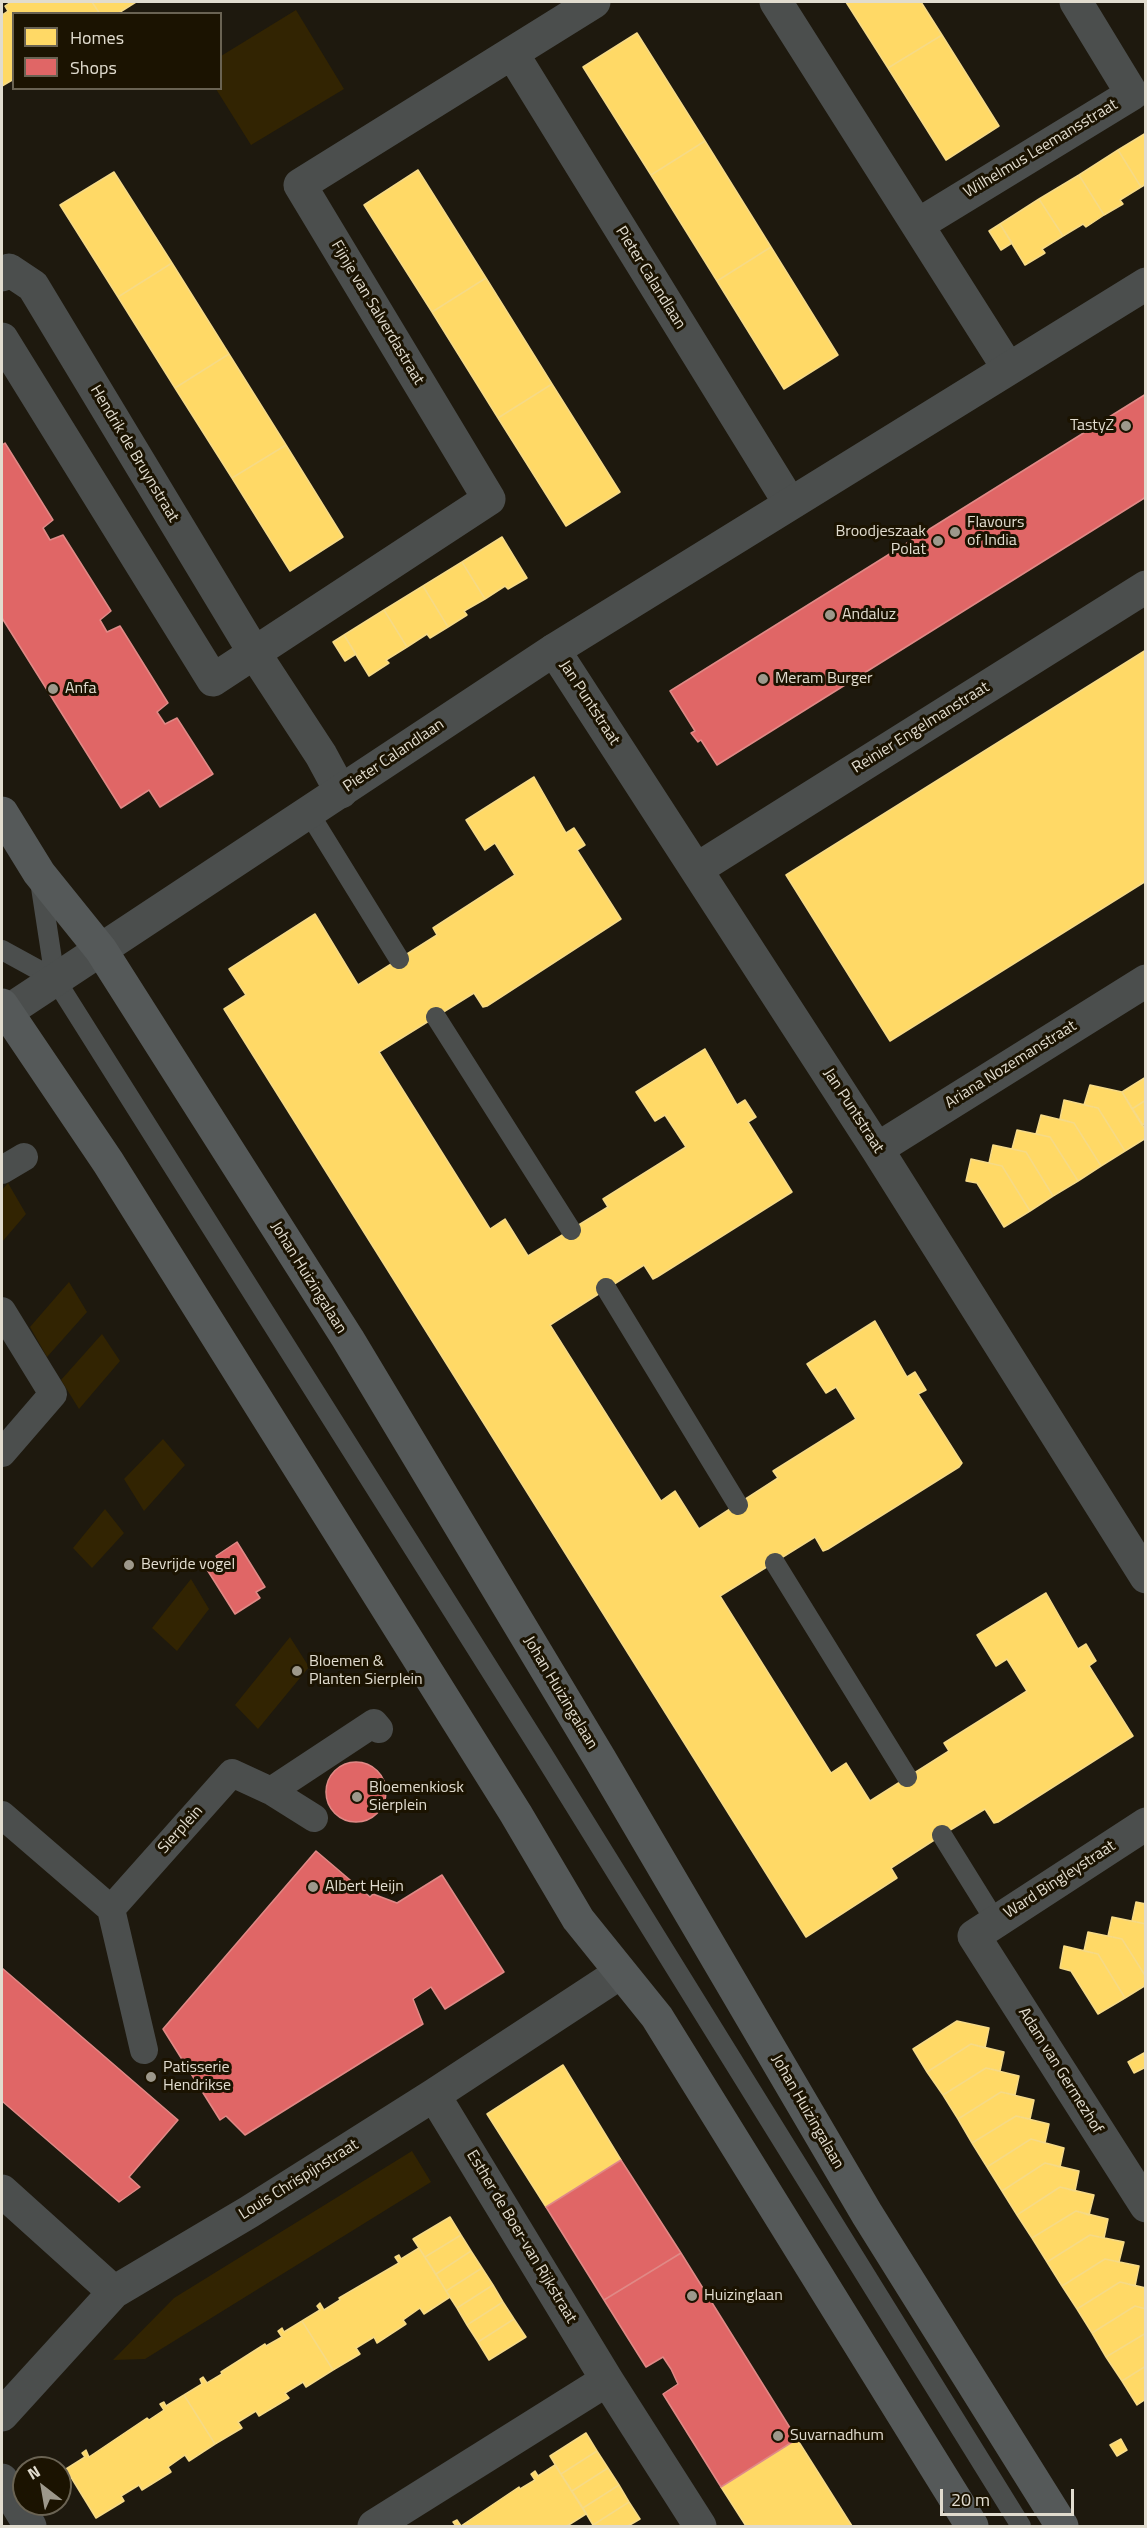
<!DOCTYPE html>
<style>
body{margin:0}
#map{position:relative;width:1147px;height:2528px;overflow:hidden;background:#1e190e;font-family:"Titillium Web",sans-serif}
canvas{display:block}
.frame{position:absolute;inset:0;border:3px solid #e1dccf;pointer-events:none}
.legend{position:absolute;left:12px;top:12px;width:210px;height:78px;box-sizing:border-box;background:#1b1301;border:2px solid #6a6353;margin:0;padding:8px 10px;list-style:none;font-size:18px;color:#e1dccf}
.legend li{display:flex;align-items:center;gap:12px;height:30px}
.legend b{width:30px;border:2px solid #6a6353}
.north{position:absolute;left:12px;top:2456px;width:60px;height:60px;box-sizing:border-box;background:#1b1301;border:2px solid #6a6353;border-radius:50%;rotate:329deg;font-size:16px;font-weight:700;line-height:24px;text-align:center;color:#e1dccf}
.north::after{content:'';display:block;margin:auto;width:21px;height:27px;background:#9d988b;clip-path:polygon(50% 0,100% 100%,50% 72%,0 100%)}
.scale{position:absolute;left:940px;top:2489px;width:134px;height:27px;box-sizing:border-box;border:3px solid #e1dccf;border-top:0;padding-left:8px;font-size:18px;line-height:21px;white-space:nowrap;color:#e1dccf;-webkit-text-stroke:4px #1b1301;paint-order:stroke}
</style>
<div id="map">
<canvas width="1147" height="2528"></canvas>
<div class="frame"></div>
<ul class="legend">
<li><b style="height:16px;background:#ffd966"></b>Homes</li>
<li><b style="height:16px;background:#e06666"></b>Shops</li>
</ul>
<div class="north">N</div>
<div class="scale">20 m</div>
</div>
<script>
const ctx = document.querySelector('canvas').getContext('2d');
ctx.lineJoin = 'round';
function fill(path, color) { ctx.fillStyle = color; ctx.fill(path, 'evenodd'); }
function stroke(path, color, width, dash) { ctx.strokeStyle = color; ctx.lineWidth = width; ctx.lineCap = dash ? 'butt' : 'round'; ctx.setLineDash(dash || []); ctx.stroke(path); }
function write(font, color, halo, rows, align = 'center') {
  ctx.font = font + ' "Titillium Web",sans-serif'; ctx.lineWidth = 6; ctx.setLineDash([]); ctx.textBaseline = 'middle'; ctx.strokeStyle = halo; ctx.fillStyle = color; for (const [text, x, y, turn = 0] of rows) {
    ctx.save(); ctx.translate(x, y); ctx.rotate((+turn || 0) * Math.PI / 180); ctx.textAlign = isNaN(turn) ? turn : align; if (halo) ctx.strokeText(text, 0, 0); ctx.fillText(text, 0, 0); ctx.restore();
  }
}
fill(new Path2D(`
 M296,10L344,89L251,145L216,89L220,88L221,56Z
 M8,1183L26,1214L2,1242V1190Z
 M69,1282L87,1312L47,1357L30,1327Z
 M102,1334L120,1361L79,1409L61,1380Z
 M163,1439L185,1465L144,1511L124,1479Z
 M105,1509L124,1533L92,1568L73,1548Z
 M191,1579L209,1609L177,1651L152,1628Z
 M290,1637L309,1667L258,1729L235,1705Z
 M412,2151L431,2182L145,2359L113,2360L174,2298Z`), '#322402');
const homes = new Path2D(`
 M11,2H92L100,14H14V79L2,86V15L8,11L5,6Z
 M92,2H136L117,14H100Z
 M846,2H921L942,35L888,68Z
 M637,33L705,141L651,175L583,67Z
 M942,35L999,126L946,160L888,68Z
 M1146,133V184L1141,187L1118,150Z
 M705,141L771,247L717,281L651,175Z
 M1118,150L1141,187L1120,200L1123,204L1104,215L1079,175Z
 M418,170L486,278L432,312L364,205Z
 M114,172L172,263L118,297L60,205Z
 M1079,175L1104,215L1086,227L1083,224L1063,236L1039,199Z
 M1039,199L1063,236L1042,249L1045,253L1025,265L1000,224Z
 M1000,224L1012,243L1001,250L989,231Z
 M771,247L838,355L784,389L717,281Z
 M172,263L229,354L175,388L118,297Z
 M486,278L552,384L498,418L432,312Z
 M229,354L286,445L232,478L175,388Z
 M552,384L620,492L566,526L498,418Z
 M286,445L343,537L290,571L232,478Z
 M502,537L527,578L508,589L505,586L485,599L462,562Z
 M462,562L485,599L464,611L467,615L448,627L423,586Z
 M423,586L448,627L430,638L427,634L407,647L384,610Z
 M384,610L407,647L386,660L389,663L369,676L344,635Z
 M344,635L356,654L345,661L333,642Z
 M1146,650V881L890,1041L786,875Z
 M534,777L566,833L574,828L585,845L577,850L621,919L487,1006L483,1007L474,993L379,1052L490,1229L505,1219L528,1256L608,1207L603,1199L686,1147L665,1115L655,1121L636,1092L705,1049L737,1105L745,1100L756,1117L748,1122L792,1192L657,1277L653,1279L644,1265L550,1325L661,1501L675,1491L699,1529L778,1478L773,1471L856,1419L836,1387L826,1393L807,1364L875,1321L907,1377L915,1372L926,1390L918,1394L962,1463L959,1467L828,1549L823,1551L815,1537L720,1596L831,1773L846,1763L870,1801L949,1751L944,1743L1027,1691L1007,1659L996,1666L977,1635L1046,1593L1078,1649L1086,1644L1096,1661L1089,1666L1133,1736L998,1822L994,1823L985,1809L942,1835L891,1868L897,1878L806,1937L224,1009L246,995L229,969L315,914L358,985L437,935L433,928L515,875L495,843L485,850L466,820Z
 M1146,1077V1100L1132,1109L1122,1092Z
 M1090,1085L1122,1092L1146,1130V1138L1125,1151L1098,1108L1084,1105Z
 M1064,1100L1098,1108L1125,1151L1101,1166L1074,1123L1060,1119Z
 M1146,1100V1123L1142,1125L1132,1109Z
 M1041,1115L1074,1123L1101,1166L1078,1181L1050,1137L1036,1134Z
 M1017,1130L1050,1137L1078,1181L1053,1196L1026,1152L1012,1149Z
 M993,1145L1026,1152L1053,1196L1030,1211L1002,1166L989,1163Z
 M971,1159L1002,1166L1030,1211L1004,1227L977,1183L966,1181Z
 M1136,1902L1146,1904V1924L1132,1921Z
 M1112,1917L1146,1924V1977L1122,1939L1108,1936Z
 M1088,1932L1122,1939L1146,1977V1985L1125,1998L1098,1954L1084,1951Z
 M1064,1946L1098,1954L1125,1998L1098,2014L1071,1971L1060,1968Z
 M957,2021L989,2028L985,2048L971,2044L927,2072L913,2049Z
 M971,2044L1004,2052L1000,2071L986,2068L943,2095L927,2072Z
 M1144,2053L1146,2067L1134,2073L1128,2062Z
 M563,2065L621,2160L546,2207L487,2114Z
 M986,2068L1019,2076L1015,2095L1001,2092L958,2119L943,2095Z
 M1001,2092L1034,2100L1030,2119L1016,2116L972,2143L958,2119Z
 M1016,2116L1049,2124L1045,2143L1031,2139L987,2167L972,2143Z
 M1031,2139L1064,2148L1060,2167L1045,2163L1002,2191L987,2167Z
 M1045,2163L1079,2171L1075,2191L1060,2187L1017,2215L1002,2191Z
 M1060,2187L1094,2195L1089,2215L1076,2211L1032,2238L1017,2215Z
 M1076,2211L1108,2219L1104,2238L1090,2235L1047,2262L1032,2238Z
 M450,2217L461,2235L425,2257L413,2239Z
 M461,2235L471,2251L436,2274L425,2257Z
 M1090,2235L1124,2242L1119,2262L1105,2259L1062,2286L1047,2262Z
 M419,2248L450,2297L424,2314L420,2308L403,2320L406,2324L377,2343L374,2337L356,2348L360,2354L333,2370L302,2321L320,2310L317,2306L320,2303L324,2310L340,2300L339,2298L399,2263L395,2257L399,2255L401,2259Z
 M471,2251L482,2268L446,2291L436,2274Z
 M1105,2259L1139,2266L1135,2286L1120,2282L1077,2309L1062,2286Z
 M482,2268L493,2285L457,2308L446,2291Z
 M1120,2282L1146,2288V2309L1135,2306L1092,2333L1077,2309Z
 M493,2285L503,2302L467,2325L457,2308Z
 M503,2302L514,2319L478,2342L467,2325Z
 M1135,2306L1146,2309V2333L1106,2357L1092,2333Z
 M514,2319L526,2337L489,2360L478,2342Z
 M302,2321L333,2370L306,2387L303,2382L285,2393L289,2398L259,2416L256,2411L238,2422L242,2428L215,2444L184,2395L202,2384L200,2379L203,2377L207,2383L222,2374L221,2372L265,2344L266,2346L282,2337L278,2331L282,2328L284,2332Z
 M1146,2333V2366L1122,2381L1106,2357Z
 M1146,2366V2399L1137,2405L1122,2381Z
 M184,2395L215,2444L189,2461L185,2455L168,2467L171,2472L142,2490L139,2485L121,2496L124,2501L96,2518L66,2469L85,2457L82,2453L86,2450L89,2457L147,2418L149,2420L164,2410L160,2404L164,2402L166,2406Z
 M586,2433L597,2451L561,2474L550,2456Z
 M797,2439L852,2526H746L721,2487Z
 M1121,2439L1127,2450L1117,2456L1110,2445Z
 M597,2451L608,2468L572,2491L561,2474Z
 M555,2465L586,2514L567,2526H456L453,2522L457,2520L461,2526L519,2487L520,2489L535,2480L531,2474L535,2471L538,2476Z
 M608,2468L619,2485L583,2508L572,2491Z
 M619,2485L629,2502L593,2525L583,2508Z
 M629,2502L640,2519L628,2526H594L593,2525Z`);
fill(homes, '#ffd966');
stroke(homes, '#f6da86', 1.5);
const shops = new Path2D(`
 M1146,394V497L717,765L701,740L698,742L691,733L695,731L670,691Z
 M5,443L53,520L43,528L50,540L63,535L111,611L100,620L107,632L120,626L168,703L157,712L165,724L177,718L213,774L160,807L149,790L121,808L2,618V445Z
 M237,1542L265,1587L256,1592L260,1598L235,1614L206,1568L218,1560L216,1556Z
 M326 1792a30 30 0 1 1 60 0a30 30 0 1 1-60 0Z
 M316,1851L370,1897L373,1894L397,1903L442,1875L504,1972L445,2009L431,1987L413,1999L423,2024L245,2135L226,2116L220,2120L163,2029Z
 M2,1968L178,2120L129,2177L140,2187L119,2202L2,2101Z
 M621,2160L681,2253L604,2300L546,2207Z
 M681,2253L797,2439L721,2487L663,2394L678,2384L671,2369L663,2357L646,2367L604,2300Z`);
fill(shops, '#e06666');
stroke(shops, '#e08986', 1.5);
stroke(new Path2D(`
 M309,813L399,959
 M40,881L55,979L541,1751L1021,2526
 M2,950L55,979
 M436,1017L571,1230
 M606,1288L738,1505
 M775,1563L907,1777
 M942,1835L996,1922`), '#4b4e4d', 20);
stroke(new Path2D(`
 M2,1170L24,1157
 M2,1311L53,1394L2,1453
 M271,1791L314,1818
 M2,1815L111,1909L232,1773L271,1791L374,1723L379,1729
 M111,1909L144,2050`), '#4b4e4d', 28);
stroke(new Path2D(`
 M776,2L1008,368
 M512,53L789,502
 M919,224L1132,94L1076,2
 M2,275L9,270L33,286L255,654L321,755L341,792
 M2,339L213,680L489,499L300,185L594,2
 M554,650L877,1149L1146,1577
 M697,869L1146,587
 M877,1149L1146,981
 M1146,1824L974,1936L1146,2206
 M434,2095L607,2380L700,2526
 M2,2191L114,2292
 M2,2415L114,2292L249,2212L434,2095L620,1973
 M2,2480L30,2526
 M374,2526L607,2380`), '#4b4e4d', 33);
stroke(new Path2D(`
 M2,1015L554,650L1146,284`), '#4b4e4d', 33);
stroke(new Path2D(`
 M2,813L39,873L101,950L348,1339L600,1759L867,2214L1062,2526
 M2,1005L108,1162L516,1814L578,1919L657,2017L972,2526`), '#555959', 33);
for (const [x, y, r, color] of [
 [1126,426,6,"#9d988b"],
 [955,532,6,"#9d988b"],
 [938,541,6,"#9d988b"],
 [830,615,6,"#9d988b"],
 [763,679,6,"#9d988b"],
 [53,689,6,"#9d988b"],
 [129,1565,6,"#9d988b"],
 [297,1671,6,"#9d988b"],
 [357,1797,6,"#9d988b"],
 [313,1887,6,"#9d988b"],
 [151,2077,6,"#9d988b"],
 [692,2296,6,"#9d988b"],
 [778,2436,6,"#9d988b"]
]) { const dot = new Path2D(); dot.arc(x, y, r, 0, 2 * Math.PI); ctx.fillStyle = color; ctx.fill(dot); stroke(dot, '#1b1301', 2); }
write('16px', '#e1dccf', '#1b1301', [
 ["Wilhelmus Leemansstraat",1041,149,-31],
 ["Pieter Calandlaan",650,278,58],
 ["Fijnje van Salverdastraat",377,313,59],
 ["Hendrik de Bruynstraat",134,454,59],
 ["Jan Puntstraat",589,703,57],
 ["Reinier Engelmanstraat",921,728,-32],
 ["Pieter Calandlaan",394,756,-34],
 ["Ariana Nozemanstraat",1011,1065,-32],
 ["Jan Puntstraat",853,1111,57],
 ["Johan Huizingalaan",308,1278,58],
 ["Johan Huizingalaan",560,1693,59],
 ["Sierplein",181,1830,-48],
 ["Ward Bingleystraat",1060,1880,-33],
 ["Adam van Germezhof",1060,2071,58],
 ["Johan Huizingalaan",807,2112,60],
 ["Louis Chrispijnstraat",299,2180,-32],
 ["Esther de Boer-van Rijkstraat",521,2237,59]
]);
write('16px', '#e1dccf', '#1b1301', [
 ["TastyZ",1114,426,"right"],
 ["Flavours",967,523],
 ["of India",967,541],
 ["Broodjeszaak",926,532,"right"],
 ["Polat",926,550,"right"],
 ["Andaluz",842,615],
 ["Meram Burger",775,679],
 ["Anfa",65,689],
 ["Bevrijde vogel",141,1565],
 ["Bloemen &",309,1662],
 ["Planten Sierplein",309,1680],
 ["Bloemenkiosk",369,1788],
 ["Sierplein",369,1806],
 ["Albert Heijn",325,1887],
 ["Patisserie",163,2068],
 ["Hendrikse",163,2086],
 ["Huizinglaan",704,2296],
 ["Suvarnadhum",790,2436]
], 'left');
</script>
